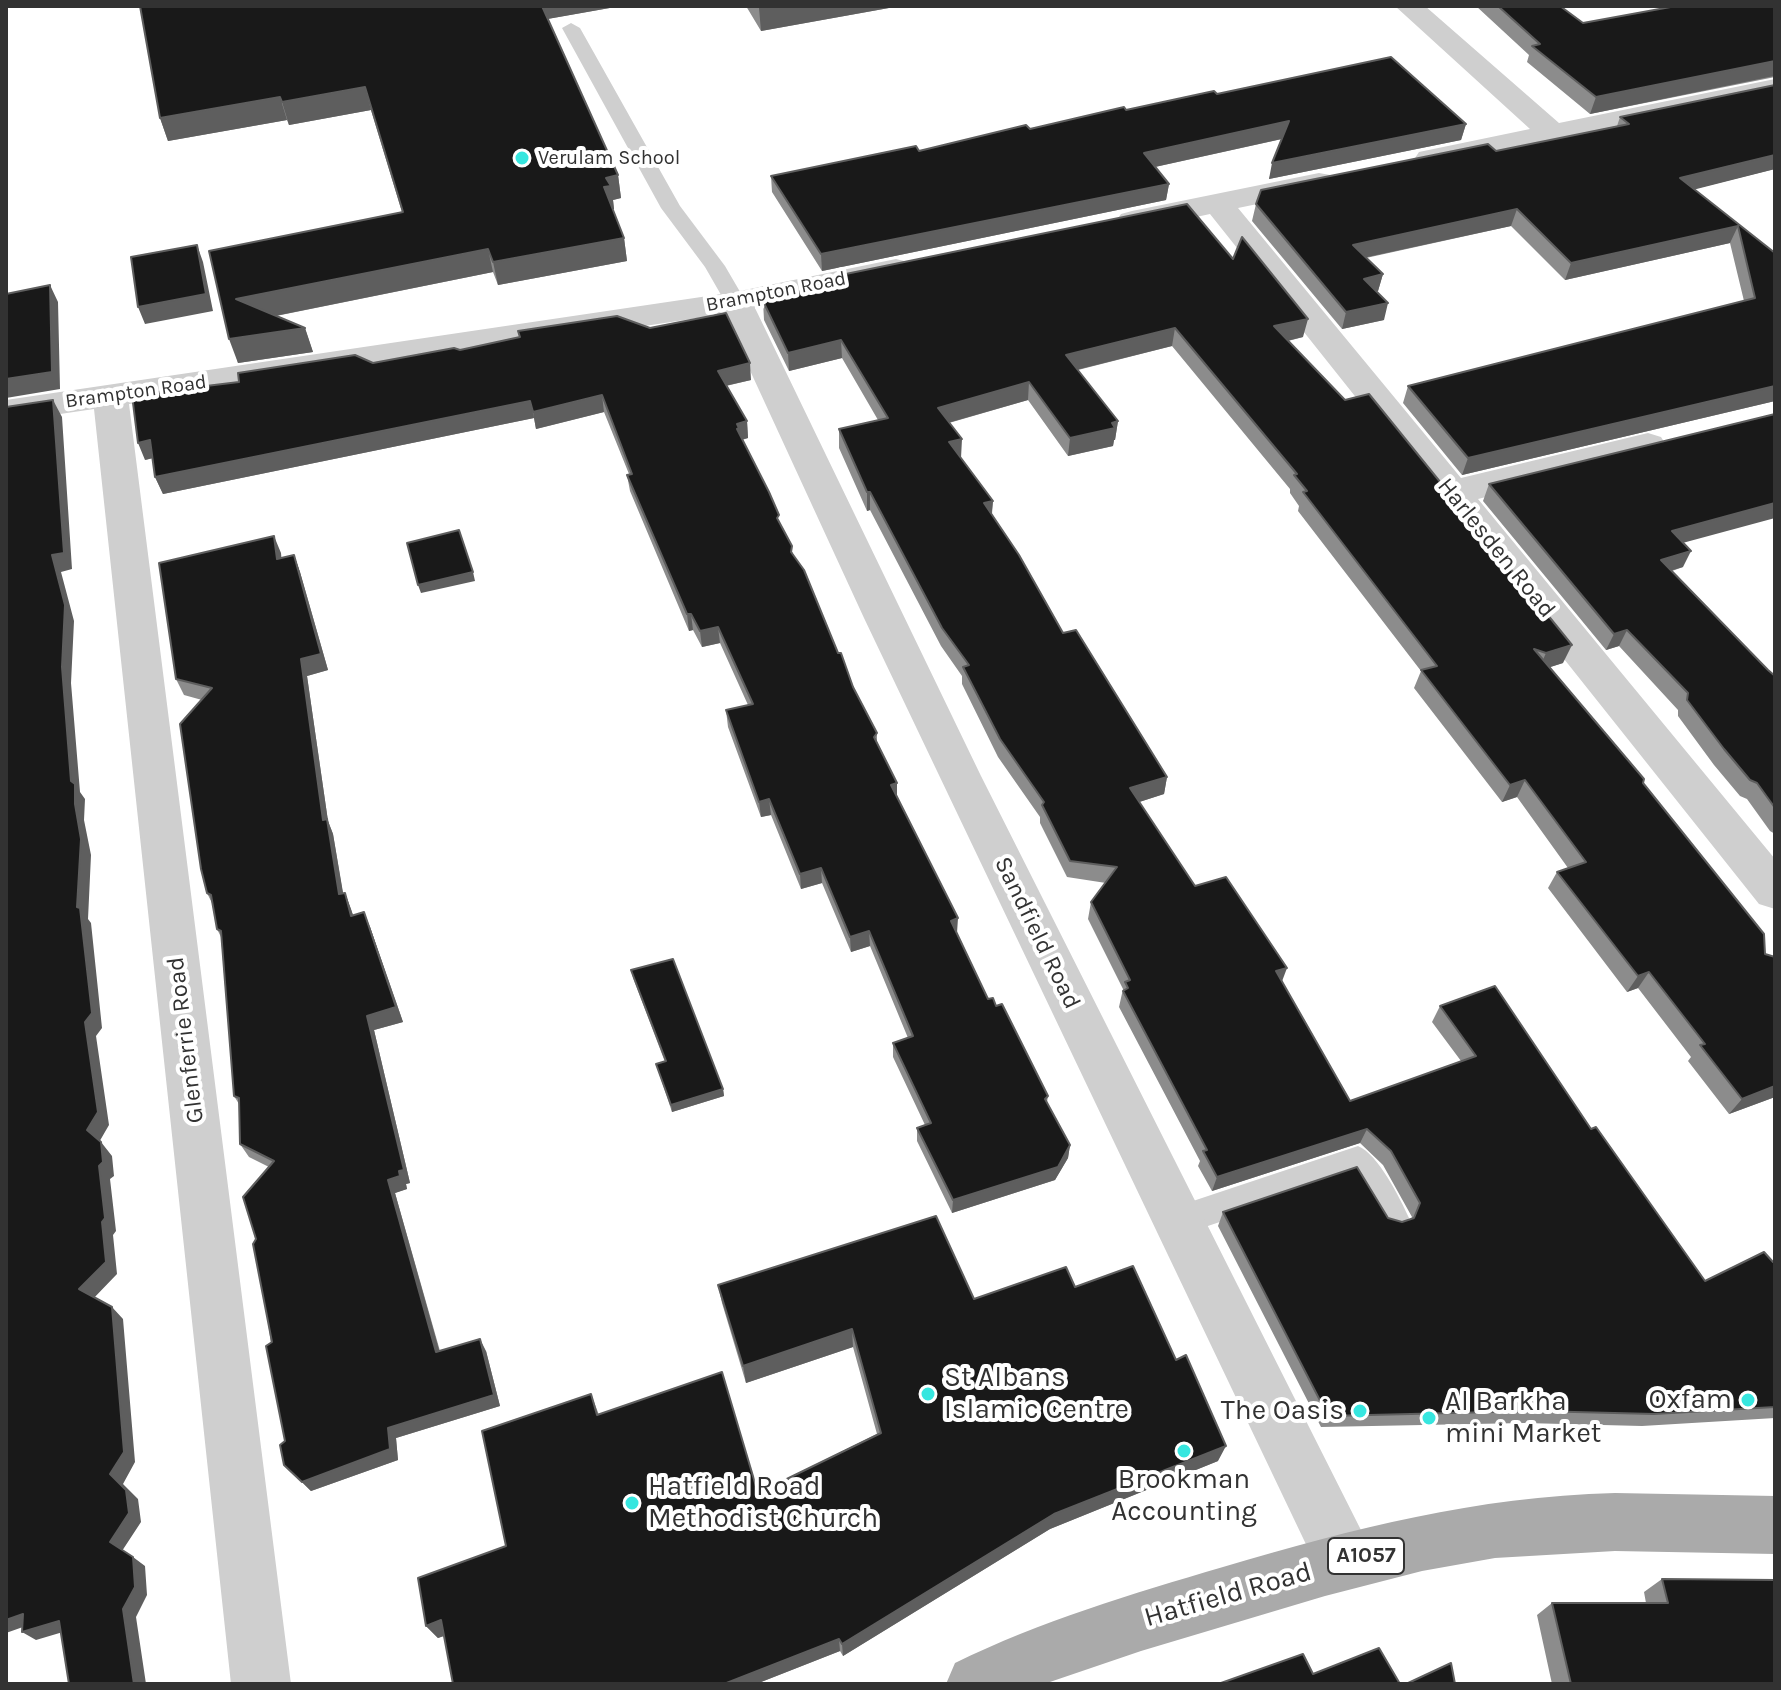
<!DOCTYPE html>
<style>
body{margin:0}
#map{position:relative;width:1781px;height:1690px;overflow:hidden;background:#fff;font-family:Karla,sans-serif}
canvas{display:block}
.frame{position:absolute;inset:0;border:8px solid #323232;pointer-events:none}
</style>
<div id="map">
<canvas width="1781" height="1690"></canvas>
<div class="frame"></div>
</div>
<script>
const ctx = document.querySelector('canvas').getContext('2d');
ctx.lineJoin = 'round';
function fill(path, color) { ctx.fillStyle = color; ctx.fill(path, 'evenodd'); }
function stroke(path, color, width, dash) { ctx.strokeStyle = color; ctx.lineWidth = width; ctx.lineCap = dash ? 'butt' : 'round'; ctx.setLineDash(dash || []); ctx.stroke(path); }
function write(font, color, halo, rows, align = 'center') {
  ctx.font = font + ' Karla,sans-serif'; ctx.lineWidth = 8; ctx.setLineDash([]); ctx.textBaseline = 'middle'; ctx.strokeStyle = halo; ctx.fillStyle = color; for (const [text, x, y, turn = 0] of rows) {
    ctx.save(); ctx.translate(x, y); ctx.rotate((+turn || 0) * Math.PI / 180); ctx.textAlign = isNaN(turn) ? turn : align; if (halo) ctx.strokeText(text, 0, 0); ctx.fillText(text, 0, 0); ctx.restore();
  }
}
fill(new Path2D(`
 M571,23L580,28L680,206L725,266L746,302L742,307H728L705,267L661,208L562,28Z
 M1358,1146C1378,1154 1400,1198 1409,1218L1405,1229L1393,1233L1381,1229L1351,1178L1181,1235L1169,1231L1165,1220L1169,1209Z`), '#cfcfcf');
fill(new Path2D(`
 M1395,6H1425L1559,123L1775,79V97L1430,167L1419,164L1415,158L1419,152L1530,129Z
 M1319,173L1330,175L1334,182L1330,189L1238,208L1461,478L1648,433L1661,437L1666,445L1661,453L1478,499L1775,859V909L1759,904L1210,214L1132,231L1121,228L1116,221L1121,214L1132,211Z
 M896,259L908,262L912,269L908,276L755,308L981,776L1366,1540L1374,1561L1366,1582L1345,1590L1324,1582L864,618L724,314L129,404L291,1684H231L94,409L6,422V400L735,292Z`), '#cfcfcf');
fill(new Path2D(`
 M1615,1493L1775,1496V1554L1615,1551L1495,1558L1422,1571L1325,1596L1141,1651L1044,1684H946L955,1663C1041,1621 1131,1594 1223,1567C1356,1528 1474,1497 1615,1493Z`), '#aaa');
fill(new Path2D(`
 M140,6H621L547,19L618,175L621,198L613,200L614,209H613L624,238L627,261L498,285L493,272L276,316L305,328L313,352L238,363L209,251L402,212L371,110L289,125L287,120L168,141L160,118Z
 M746,6H900L761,31Z
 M1476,6H1560L1583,23L1775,6V77L1590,114L1527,62L1529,55Z
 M1775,85V169L1694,189L1775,253V401L1462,475L1403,403L1408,386L1744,301L1730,243L1565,280L1511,226L1366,258L1383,274L1378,291H1377L1384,320L1342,329L1252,221L1256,204L1496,151L1617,126L1620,117Z
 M1217,94L1466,124L1461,140L1269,179L1282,139L1155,167L1169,184L1166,200L822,271L772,192L771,176L919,151L1126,110Z
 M1233,259L1303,337L1288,341L1563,663L1550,667L1643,783L1765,954L1775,957V1097L1729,1114L1688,1061L1691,1057L1638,988L1627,992L1548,888L1557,872L1568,868L1517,797L1502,802L1414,688L1421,671L1298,511L1299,506L1290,493V489L1172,346L1078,370L1118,421L1115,440H1114L1113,446L1068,456L1028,400L949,423L961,458L993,501L992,514L1063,633L1167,777L1164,794L1139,802L1195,886L1282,981L1350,1101L1461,1061L1432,1022L1440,1006L1591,1129L1705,1281L1775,1262V1418L1642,1426L1524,1423L1321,1427L1218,1226L1223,1212L1388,1218L1402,1222L1411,1219L1412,1217L1383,1165L1360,1143L1212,1191L1198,1166L1200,1161L1119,1007L1123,989L1088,919L1091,902L1106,883L1067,877L1040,823V817L998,757L962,684V676L941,646L870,510L867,511L839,448V429L878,420L842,358L789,371L764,320L763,301L836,282V276Z
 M518,331L751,380L726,386L747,421L748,438L742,440L853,687L877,733V742L897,783V796L957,933L988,999L996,1006L1048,1096L1047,1102L1070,1145L1068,1158L1055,1180L952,1213L917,1141V1128L925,1125L893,1057V1043L908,1038L870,946L851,952L822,883L801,889L771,815L761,817L728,727L726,710L748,705L720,643L702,647L693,630L689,631L630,491L627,475L629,474L604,412L536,429L534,418L163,494L155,477L153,458L145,460L239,382L460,350L519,337Z
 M1489,484L1683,542V567L1672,571L1768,670L1775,676V834L1770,831L1747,799L1740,796L1714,765L1678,716V710L1619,646L1606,650L1483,501Z
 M281,553V558L294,555L300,572L328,670L307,676L328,821L333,834L343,894L345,893L353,915L370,927L403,1022L374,1030L410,1183L406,1184L407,1189L395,1193L440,1351H486L500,1406L396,1438L398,1460L311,1491L284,1465L285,1441L256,1239L269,1167L249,1157L240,1144L239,1104L234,1096L221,937L217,929L212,903L207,893L202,700L184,695L176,679Z
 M631,970L723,1089L724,1096L672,1112L656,1064L665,1062L633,978Z
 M718,1285L974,1299L1075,1287L1218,1461L1050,1529L843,1656L840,1651L756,1684H453L444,1636L438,1638L426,1626L506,1546L591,1394L599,1415L758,1493L877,1434L853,1347L746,1383L722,1303Z
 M1662,1579L1775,1684H1552L1537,1615L1552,1603H1646L1644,1592Z`), '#8c8c8c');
fill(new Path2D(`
 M539,6H621L542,20Z
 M772,6H900L761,31L759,8Z
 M1775,61L1774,76L1590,114L1596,97Z
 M365,87L371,110L289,125L282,102Z
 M280,97L287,120L168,141L160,118Z
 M1289,121L1286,138L1141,170L1144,153Z
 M1466,124L1461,140L1269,179L1272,163Z
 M1775,155V169L1673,195L1680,178Z
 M618,175L621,198L613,200L614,209L608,210L604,187L606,178Z
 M1169,184L1166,200L822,271L821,254Z
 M1517,209L1511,226L1349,261L1353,245Z
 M1738,226L1730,243L1565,280L1571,263Z
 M624,238L627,261L498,285L493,262Z
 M197,245L203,262L213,311L145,324L138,307Z
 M488,249L493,272L245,322L236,299Z
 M1383,274L1378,291L1360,296L1364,279Z
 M50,285L58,302L60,389L6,398V379Z
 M1388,303L1384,320L1342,329L1346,312Z
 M1308,319L1303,337L1270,345L1274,326Z
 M305,328L313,352L238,363L229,339Z
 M1175,328L1172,346L1064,373L1066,355Z
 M841,340L842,358L789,371L788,353Z
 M750,363L751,380L720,387L718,371Z
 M1029,382L1028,400L937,426L938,408Z
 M1775,386V401L1462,475L1468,458Z
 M602,395L604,412L536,429L533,412Z
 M53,400L62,417L72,569L61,572L74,621L71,683L80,792L85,799L84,820L91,855L88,919L91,923L102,1028L96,1036L109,1125L98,1144L87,1130L85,1022L77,907L75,804L71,781L52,555Z
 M530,401L534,418L163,494L155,477Z
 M747,421L748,438L740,440L738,446L737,424Z
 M1118,421L1115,440H1114L1113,446L1068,456L1070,438Z
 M962,439L961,458L949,442Z
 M150,440L157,457L145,460L138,443Z
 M867,492H870V510L867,511Z
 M993,501L991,519L984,503Z
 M1775,503V518L1664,548L1672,531Z
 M274,536L281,553L283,576L277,559Z
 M1691,551L1683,567L1653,576L1661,560Z
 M294,555L300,572L328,670L307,676L328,821L333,834L346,910L339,894L323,820L301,659Z
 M473,572L475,581L421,593L418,585Z
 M687,614H691L693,630L689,631Z
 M718,627L720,643L702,647L700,631Z
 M1627,630L1619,646L1606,650L1614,634Z
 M1572,645L1563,663L1538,671L1546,653Z
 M1167,777L1164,794L1127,806L1130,788Z
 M1525,780L1517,797L1502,802L1510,785Z
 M897,783V799L891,785Z
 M769,799L771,815L761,817L759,802Z
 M821,868L822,883L801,889L800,874Z
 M345,893L351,909L358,931L351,916Z
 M364,912L370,927L403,1022L374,1030L410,1183L406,1184L407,1189L395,1193L443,1364L436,1352L388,1180L367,1016Z
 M958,918L957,933L951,921Z
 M869,931L870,946L851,952L850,937Z
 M1287,968L1281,984L1276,971Z
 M1649,972L1638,988L1627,992L1638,976Z
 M1775,1086V1097L1729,1114L1742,1099Z
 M723,1089L724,1096L672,1112L671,1105Z
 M1367,1129L1360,1143L1212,1191L1217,1177Z
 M101,1142L112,1156L114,1176L110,1179L116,1231L113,1235L117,1274L91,1301L79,1289L99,1166Z
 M1070,1145L1068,1158L1055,1180L952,1213L953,1200Z
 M112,1307L123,1319L135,1462L123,1484L138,1499L141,1522L122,1551L110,1542Z
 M852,1329L853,1347L746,1383L743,1366Z
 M480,1339L486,1351L500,1406L396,1438L398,1460L311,1491L302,1482L388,1428Z
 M1226,1446L1218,1461L1050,1529L843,1656L842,1644L1054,1514Z
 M133,1557L145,1566L147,1595L136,1617L146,1684H134L123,1609Z
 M23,1614L37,1622L6,1633V1620Z
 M441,1620L452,1633L438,1638L426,1626Z
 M59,1621L73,1629L36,1640L22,1632Z
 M839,1639L840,1651L756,1684H724Z`), '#5e5e5e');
const building = new Path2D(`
 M140,6H542L618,175L606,178L611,186L604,187L624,238L493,262L488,249L236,299L305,328L229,339L209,251L403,212L365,87L282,102L280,97L160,118Z
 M1498,6H1560L1583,23L1676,6H1775V61L1596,97L1532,46L1540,44Z
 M1391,57L1466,124L1272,163L1289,121L1144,153L1169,184L821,254L771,176L916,146L919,151L1026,125L1030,129L1124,107L1126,110L1214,91L1217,94Z
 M1775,85V155L1680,178L1775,253V386L1468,458L1408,386L1755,298L1738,226L1571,263L1517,209L1353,245L1383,274L1364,279L1388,303L1346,312L1256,204L1261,190L1488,144L1496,151L1629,124L1620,117Z
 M1187,204L1233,259L1242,237L1308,319L1274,326L1345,400L1369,394L1572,645L1546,653L1534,649L1644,779L1643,783L1764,934L1765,954L1775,957V1086L1742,1099L1700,1045L1705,1044L1649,972L1638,976L1557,872L1586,862L1525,780L1510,785L1421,670L1437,666L1303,492L1307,491L1294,475L1297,474L1175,328L1066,355L1118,421L1112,423L1115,428L1070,438L1029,382L938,408L962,439L949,442L993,501L984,503L1019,555L1063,633L1076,630L1167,777L1130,788L1195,886L1226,877L1287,968L1276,971L1350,1101L1476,1056L1440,1006L1495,986L1591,1129L1596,1127L1705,1281L1764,1252L1773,1262H1775V1407L1654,1414L1535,1411L1328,1416L1223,1212L1357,1167L1388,1218L1402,1222L1414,1218L1420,1203L1391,1151L1367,1129L1217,1177L1203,1151L1207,1150L1123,991L1128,988L1125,982L1130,980L1091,902L1117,867L1070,861L1042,805L1044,802L1000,739L963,667L969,665L942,628L870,492H867L839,429L888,418L841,340L788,353L763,301L839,281L836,276Z
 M197,245L206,294L138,307L131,257Z
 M50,285L52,372L6,379V294Z
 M726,313L750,363L718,371L747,421L737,424L739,428L737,429L769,492L779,515L777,518L792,546L791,552L804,570L838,653H841L853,687L877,733L874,737L897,783L891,785L958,918L951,921L988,999L993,998L996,1006L1002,1004L1048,1096L1045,1099L1070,1145L1058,1167L953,1200L917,1128L931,1123L893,1043L913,1036L869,931L850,937L821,868L800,874L769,799L759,802L726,710L753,704L718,627L700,631L691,614H687L627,475L632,474L602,395L533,412L530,401L155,477L150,440L138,443L132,395L239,382L238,373L355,355L373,363L454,348L460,350L520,337L518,331L617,316L650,328Z
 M53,400L64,553L52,555L65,605L62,667L71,781L75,784V804L81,839L77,907L80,908L92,1013L85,1022L98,1112L87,1130L101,1142L103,1162L99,1166L105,1218L102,1222L106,1262L79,1289L112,1307L124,1452L110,1474L126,1490L129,1513L110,1542L133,1557L135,1587L123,1609L134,1684H69L59,1621L22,1632L23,1614L6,1620V407Z
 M1775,414V503L1672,531L1691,551L1661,560L1768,670L1775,676V808L1757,783L1750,780L1724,749L1687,700L1688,693L1627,630L1614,634L1489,484Z
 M459,530L473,572L418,585L407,543Z
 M274,536L277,559L294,555L321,654L301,659L323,820L327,819L339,894L345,893L351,916L364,912L396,1007L367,1016L404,1170L399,1171L400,1176L388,1180L436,1352L480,1339L494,1395L388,1428L390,1449L302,1482L284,1465L280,1445L285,1441L266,1346L272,1342L253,1244L256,1239L243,1197L274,1161L240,1144L239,1098L234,1096L221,931L217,929L211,895L207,893L201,869L180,724L212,688L176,679L159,563Z
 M673,959L723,1089L671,1105L656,1064L666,1061L631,970Z
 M936,1216L974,1299L1066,1267L1075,1287L1133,1266L1176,1360L1186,1355L1226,1446L1054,1514L842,1644L839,1639L724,1684H453L441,1620L426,1626L418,1578L506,1546L482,1431L591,1394L597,1415L722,1372L758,1493L881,1433L852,1329L743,1366L718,1285Z
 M1662,1579L1775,1580V1684H1571L1552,1603H1668Z
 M1379,1648L1400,1684L1221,1683L1303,1654L1313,1674Z
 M1451,1663L1455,1684H1406Z`);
fill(building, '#191919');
stroke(building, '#5e5e5e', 2);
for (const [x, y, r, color] of [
 [522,158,8,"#36e6df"],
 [928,1394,8,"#36e6df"],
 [1748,1400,8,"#36e6df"],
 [1360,1411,8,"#36e6df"],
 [1429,1418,8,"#36e6df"],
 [1184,1451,8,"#36e6df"],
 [632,1503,8,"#36e6df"]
]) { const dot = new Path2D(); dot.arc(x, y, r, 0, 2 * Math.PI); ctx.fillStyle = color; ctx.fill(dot); stroke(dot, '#fff', 3); }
write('20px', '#323232', '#fff', [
 ["Verulam School",538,158]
], 'left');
write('20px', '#323232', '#fff', [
 ["Brampton Road",776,292,-11],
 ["Brampton Road",136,392,-8]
]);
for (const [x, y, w] of [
 [1366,1556,76]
]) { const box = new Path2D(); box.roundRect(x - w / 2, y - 18, w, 36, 6); ctx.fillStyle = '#fff'; ctx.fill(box); stroke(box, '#323232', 2); }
write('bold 22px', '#323232', null, [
 ["A1057",1366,1556]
]);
write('24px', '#323232', '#fff', [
 ["Harlesden Road",1496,548,51],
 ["Sandfield Road",1037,933,64],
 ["Glenferrie Road",186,1040,-97]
]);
write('28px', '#323232', '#fff', [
 ["St Albans",944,1378],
 ["Islamic Centre",944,1410],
 ["Oxfam",1732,1400,"right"],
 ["Al Barkha",1445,1402],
 ["mini Market",1445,1434],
 ["The Oasis",1344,1411,"right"],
 ["Brookman",1184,1480,"center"],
 ["Accounting",1184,1512,"center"],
 ["Hatfield Road",648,1487],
 ["Methodist Church",648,1519]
], 'left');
write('28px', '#323232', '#fff', [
 ["Hatfield Road",1228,1595,-16]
]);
</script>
